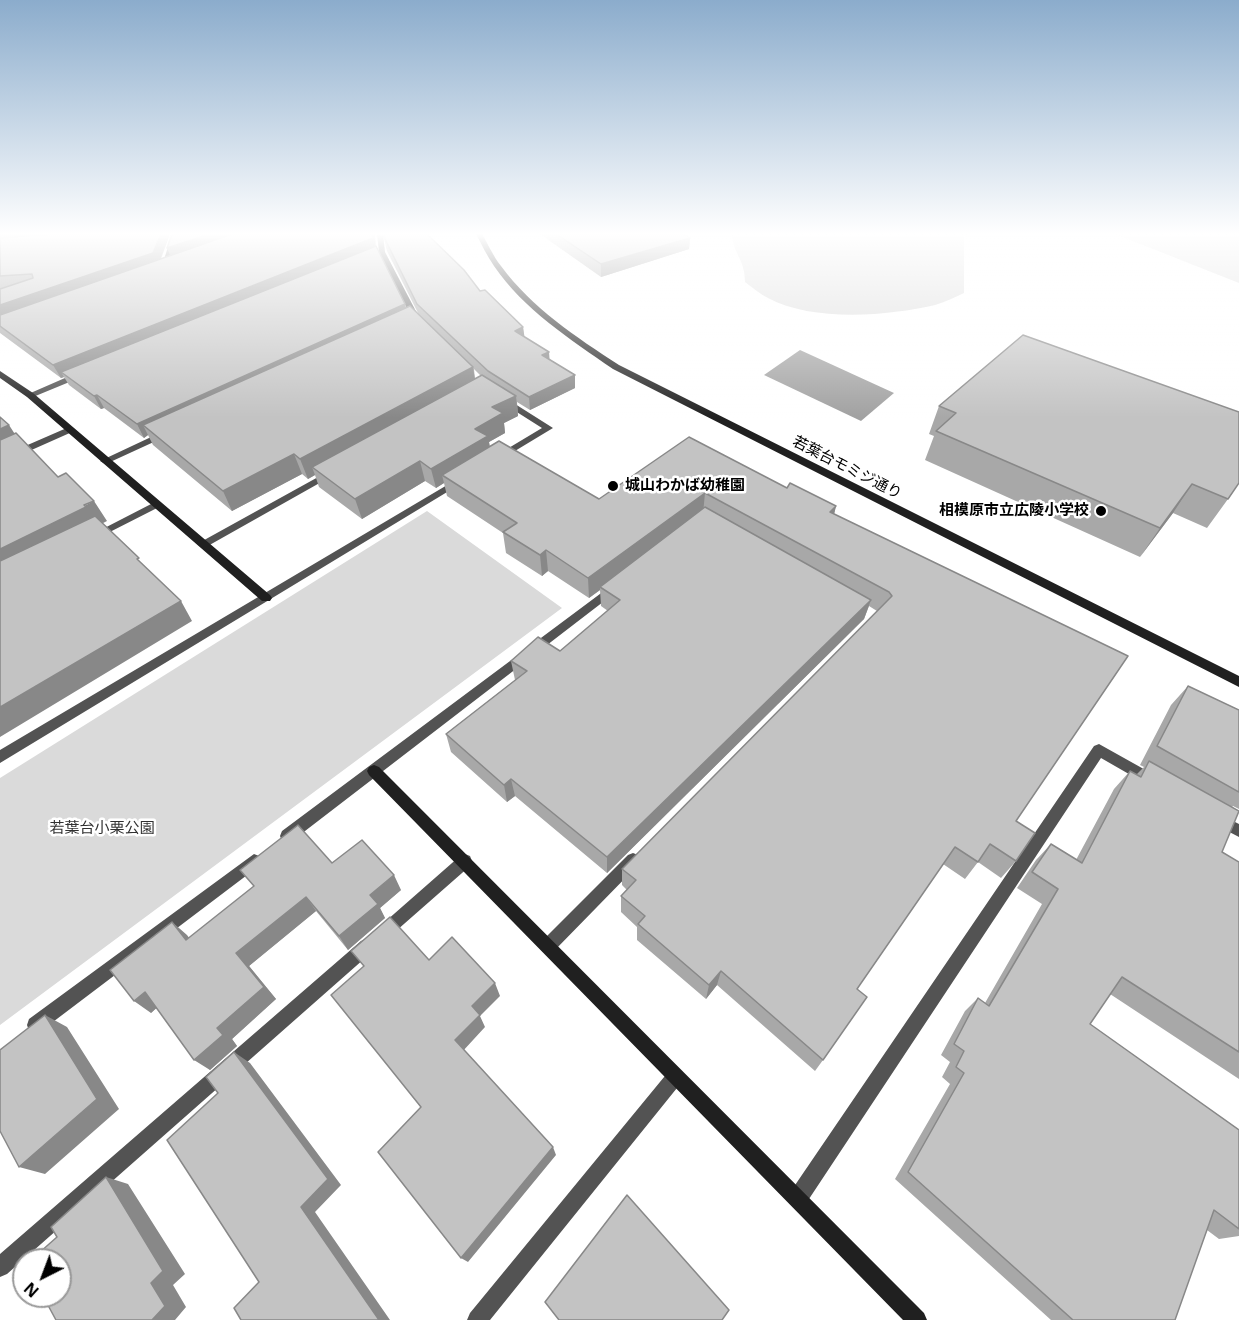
<!DOCTYPE html>
<meta charset="utf-8">
<style>
body{margin:0}
#map{position:relative;width:1239px;height:1320px;overflow:hidden;background:#fff;font-family:"Noto Sans",sans-serif}
canvas{display:block}
.north{position:absolute;left:12px;top:1248px;width:60px;height:60px;box-sizing:border-box;background:#fff;border:2px solid #999;border-radius:50%;rotate:222deg;font-size:16px;font-weight:700;line-height:24px;text-align:center;color:#000}
.north::after{content:'';display:block;margin:auto;width:21px;height:27px;background:#000;clip-path:polygon(50% 0,100% 100%,50% 72%,0 100%)}
</style>
<div id="map">
<canvas width="1239" height="1320"></canvas>
<div class="north">N</div>
</div>
<script>
const ctx = document.querySelector('canvas').getContext('2d');
ctx.lineJoin = 'round';
function fill(path, color) { ctx.fillStyle = color; ctx.fill(path, 'evenodd'); }
function stroke(path, color, width, dash) { ctx.strokeStyle = color; ctx.lineWidth = width; ctx.lineCap = dash ? 'butt' : 'round'; ctx.setLineDash(dash || []); ctx.stroke(path); }
function write(font, color, halo, rows, align = 'center') {
  ctx.font = font + ' "Noto Sans","Noto Sans JP",sans-serif'; ctx.lineWidth = 5; ctx.setLineDash([]); ctx.textBaseline = 'middle'; ctx.strokeStyle = halo; ctx.fillStyle = color; for (const [text, x, y, turn = 0] of rows) {
    ctx.save(); ctx.translate(x, y); ctx.rotate((+turn || 0) * Math.PI / 180); ctx.textAlign = isNaN(turn) ? turn : align; if (halo) ctx.strokeText(text, 0, 0); ctx.fillText(text, 0, 0); ctx.restore();
  }
}
fill(new Path2D(`
 M732,234H967L964,237V293C955,297 945,302 935,305C888,316 812,322 768,298C760,294 753,288 745,282C745,259 733,254 732,234Z
 M1115,234H1239V283Z
 M427,511L562,608L0,1025V778Z`), '#dadada');
fill(new Path2D(`
 M800,350L894,393L861,421L764,375Z`), '#a1a1a1');
fill(new Path2D(`
 M172,234H178L167,268L161,269Z
 M377,234H383L385,252L420,319L419,321L412,319L379,252Z
 M81,371L85,374L84,376L33,397L26,395Z
 M504,397L553,428L500,460L495,457L497,455L542,428L501,402L500,400Z
 M69,427L74,430L72,432L0,464V457Z
 M166,430L171,433L169,435L108,463L105,464L100,461Z
 M329,471L334,474L332,476L206,547L202,548L197,544Z
 M459,478L462,479V483L0,763V750Z
 M155,502L160,505L159,507L98,538H90L89,536Z
 M612,585L616,586L618,589L616,592L292,841L287,842L282,841L280,836L282,831Z
 M1099,744L1158,777L1160,781L1158,785L1153,787L1148,785L1101,758L805,1205L798,1207L791,1205L789,1198L791,1191L1094,746Z
 M1219,814L1239,824V837L1214,824L1212,820L1214,816Z
 M633,853L638,855L640,860L638,865L554,951L548,954L542,951L540,946L542,941L628,855Z
 M254,854L259,856L261,861L259,866L41,1031L35,1033L29,1031L27,1025L29,1019Z
 M465,854L470,856L472,861L470,866L388,938L383,941L378,938L375,933L378,928L460,856Z
 M367,938L373,941L375,946L373,951L7,1274L0,1277V1254L361,941Z
 M675,1068L681,1071L684,1077L681,1083L490,1320H467L470,1313L669,1071Z`), '#535353');
fill(new Path2D(`
 M476,234H482C488,244 493,256 501,266C532,308 576,337 619,365L1239,676V687L613,369C570,339 524,310 494,266C487,256 482,245 476,234Z
 M0,371L33,393L270,595L272,598L270,601H262L27,397L0,378Z
 M374,765L379,767L924,1313L927,1320H903L369,775L367,771L369,767Z`), '#202020');
fill(new Path2D(`
 M0,234H170L161,259L376,246L405,304L406,308L419,315L387,251L383,234L480,291L523,327L524,337L549,359L575,375V388L530,410L517,402L518,416L504,423L505,433L489,442L490,447L599,499L787,488L836,506L834,514L1128,656L1016,821V861L1001,878L978,862L965,879L943,864L857,989L823,1060L815,1071L717,985L706,999L637,940V927L621,912V896L627,890L622,885V869L877,611L869,606L864,619L607,873L515,796L507,802L451,752L446,734L515,680L511,661L560,651L608,611L601,606L600,590L589,598L548,571L542,576L506,553L503,533L447,496L444,483L436,488L425,481L362,519L319,487L315,475L308,479L302,474L232,511L153,445L148,435L144,438L104,408L101,409L69,385L64,377L61,378L0,333ZM474,369L481,376L475,379Z
 M540,234H684L690,238L689,249L601,277Z
 M1023,335L1228,499L1207,528L1173,513L1140,557L925,460L934,436L929,434L939,406Z
 M1188,686L1239,710V809L1233,806L1232,807L1222,852L1239,862V1079L1110,994L1090,1024L1239,1130V1236L1219,1239L1207,1230L1175,1320H1051L895,1179L950,1084L942,1077L950,1062L941,1055L965,1011L978,998L985,1003L1042,904L1017,888L1036,860L1051,844L1076,860L1114,789L1130,771L1136,775L1144,767L1140,765L1171,705Z
 M332,863L401,890L380,908L385,918L348,950L316,911L249,966L276,999L232,1039L237,1046L210,1070L156,1008L151,1013L172,922L189,938Z`), '#a8a8a8');
fill(new Path2D(`
 M161,234H170L158,265L0,321V305Z
 M210,234H249L172,260L167,248Z
 M373,234H375L376,250L61,372L64,377L61,378L53,365Z
 M690,238L689,249L601,277V264Z
 M405,304L408,317L143,425L148,435L144,438L137,424Z
 M523,327L525,340L515,331Z
 M549,352L550,365L542,355Z
 M473,367L476,386L312,467L315,475L308,479L300,459Z
 M575,375V388L530,410L529,397Z
 M97,395L104,408L101,409L94,396Z
 M516,396L518,416L504,423L505,433L489,442L491,456L442,475L444,483L436,488L431,469L475,429L492,407Z
 M9,425L22,445L0,455V429Z
 M294,454L302,474L232,511L223,491Z
 M420,461L425,481L362,519L355,499Z
 M1192,484L1173,513L1140,557L1160,528Z
 M705,493L703,514L600,587V590L589,598L588,578Z
 M94,501L107,521L0,576V549Z
 M836,506L831,527L830,512Z
 M546,550L548,571L542,576L540,555Z
 M871,600L864,619L607,873V857Z
 M181,601L192,621L0,737V707Z
 M511,779L515,796L507,802L504,785Z
 M394,875L401,890L380,908L385,918L348,950L339,936L370,895Z
 M306,897L316,911L249,966L276,999L232,1039L237,1046L210,1070L194,1060L217,1028L236,953Z
 M172,922L187,935L200,953L186,940Z
 M721,971L717,985L706,999L709,985Z
 M495,983L500,996L480,1016L485,1027L462,1052L455,1040L472,1006Z
 M145,992L161,1004L151,1013L134,1001Z
 M45,1015L67,1027L119,1109L45,1174L19,1167Z
 M234,1052L250,1063L341,1185L315,1212L390,1320H379L301,1207Z
 M553,1147L556,1155L468,1262L461,1258Z
 M106,1177L128,1184L185,1274L173,1285L186,1307L175,1320H152L151,1283Z`), '#888');
const building = new Path2D(`
 M52,234H161L153,253L0,305V289L33,278L32,274L0,276V238Z
 M172,234H210L167,248Z
 M232,234H373V238L53,365L0,326V315Z
 M383,234H427L464,270L480,291L485,290L523,327L515,331L549,352L542,355L575,375L529,397L488,371L417,304L385,239Z
 M556,234H684L690,238L601,264Z
 M376,246L405,304L137,424L97,395L94,396L61,372Z
 M410,306L473,367L300,459L294,454L223,491L143,425Z
 M1023,335L1239,412V483L1228,499L1192,484L1160,528L936,431L956,413L939,406Z
 M482,375L516,396L492,407L503,413L475,429L488,436L431,469L420,461L355,499L312,467Z
 M0,417L9,425L0,429Z
 M16,433L58,477L66,473L94,501L84,505L86,507L0,549V440Z
 M689,437L787,488L790,483L836,506L830,512L1128,656L1016,821L1035,833L1016,861L990,844L978,862L955,847L857,989L867,997L823,1060L721,971L709,985L638,924L645,916L621,896L636,880L622,869L892,596L889,592L705,493L588,578L546,550L540,555L503,532L517,523L442,475L499,441L599,499Z
 M705,507L871,600L607,857L511,779L504,785L446,734L527,671L511,661L538,637L560,651L620,600L600,587Z
 M95,516L139,558L137,559L181,601L0,707V561Z
 M1188,686L1239,710V792L1157,746Z
 M1149,761L1239,811L1222,852L1239,862V1052L1122,977L1090,1024L1239,1130V1229L1214,1210L1175,1320H1073L908,1172L964,1073L956,1067L964,1051L954,1044L978,998L989,1006L1058,889L1032,872L1051,844L1082,863L1130,771L1141,777Z
 M298,825L332,863L362,840L394,875L370,895L378,904L339,936L306,897L236,953L264,987L217,1028L223,1035L194,1060L145,992L134,1001L110,970L172,922L186,940L254,886L240,870Z
 M390,917L429,960L452,937L495,983L472,1006L480,1015L455,1040L553,1147L461,1258L378,1152L421,1107L331,995L364,966L351,951Z
 M45,1015L97,1099L19,1167L0,1131V1050Z
 M234,1052L328,1179L301,1207L379,1320H241L234,1308L259,1282L167,1140L218,1093L206,1077Z
 M106,1177L163,1271L151,1283L165,1306L152,1320H56L43,1296H60V1260H31L57,1237L51,1227Z
 M627,1195L729,1310L722,1320H559L545,1302Z`);
fill(building, '#c3c3c3');
stroke(building, '#888', 1.5);
const sky = ctx.createLinearGradient(0, 0, 0, 418);
sky.addColorStop(0, '#8baccc');
sky.addColorStop(0.56, '#fff');
sky.addColorStop(1, '#ffffff00');
ctx.fillStyle = sky;
ctx.fillRect(0, 0, 1239, 418);
for (const [x, y, r, color] of [
 [613,486,6,"#000"],
 [1101,511,6,"#000"]
]) { const dot = new Path2D(); dot.arc(x, y, r, 0, 2 * Math.PI); ctx.fillStyle = color; ctx.fill(dot); stroke(dot, '#fff', 2); }
write('15px', '#000', '#fff', [
 ["若葉台モミジ通り",847,468,27]
]);
write('bold 15px', '#000', '#fff', [
 ["城山わかば幼稚園",625,486],
 ["相模原市立広陵小学校",1089,511,"right"]
], 'left');
write('15px', '#313131', '#fff', [
 ["若葉台小栗公園",102,829]
]);
</script>
